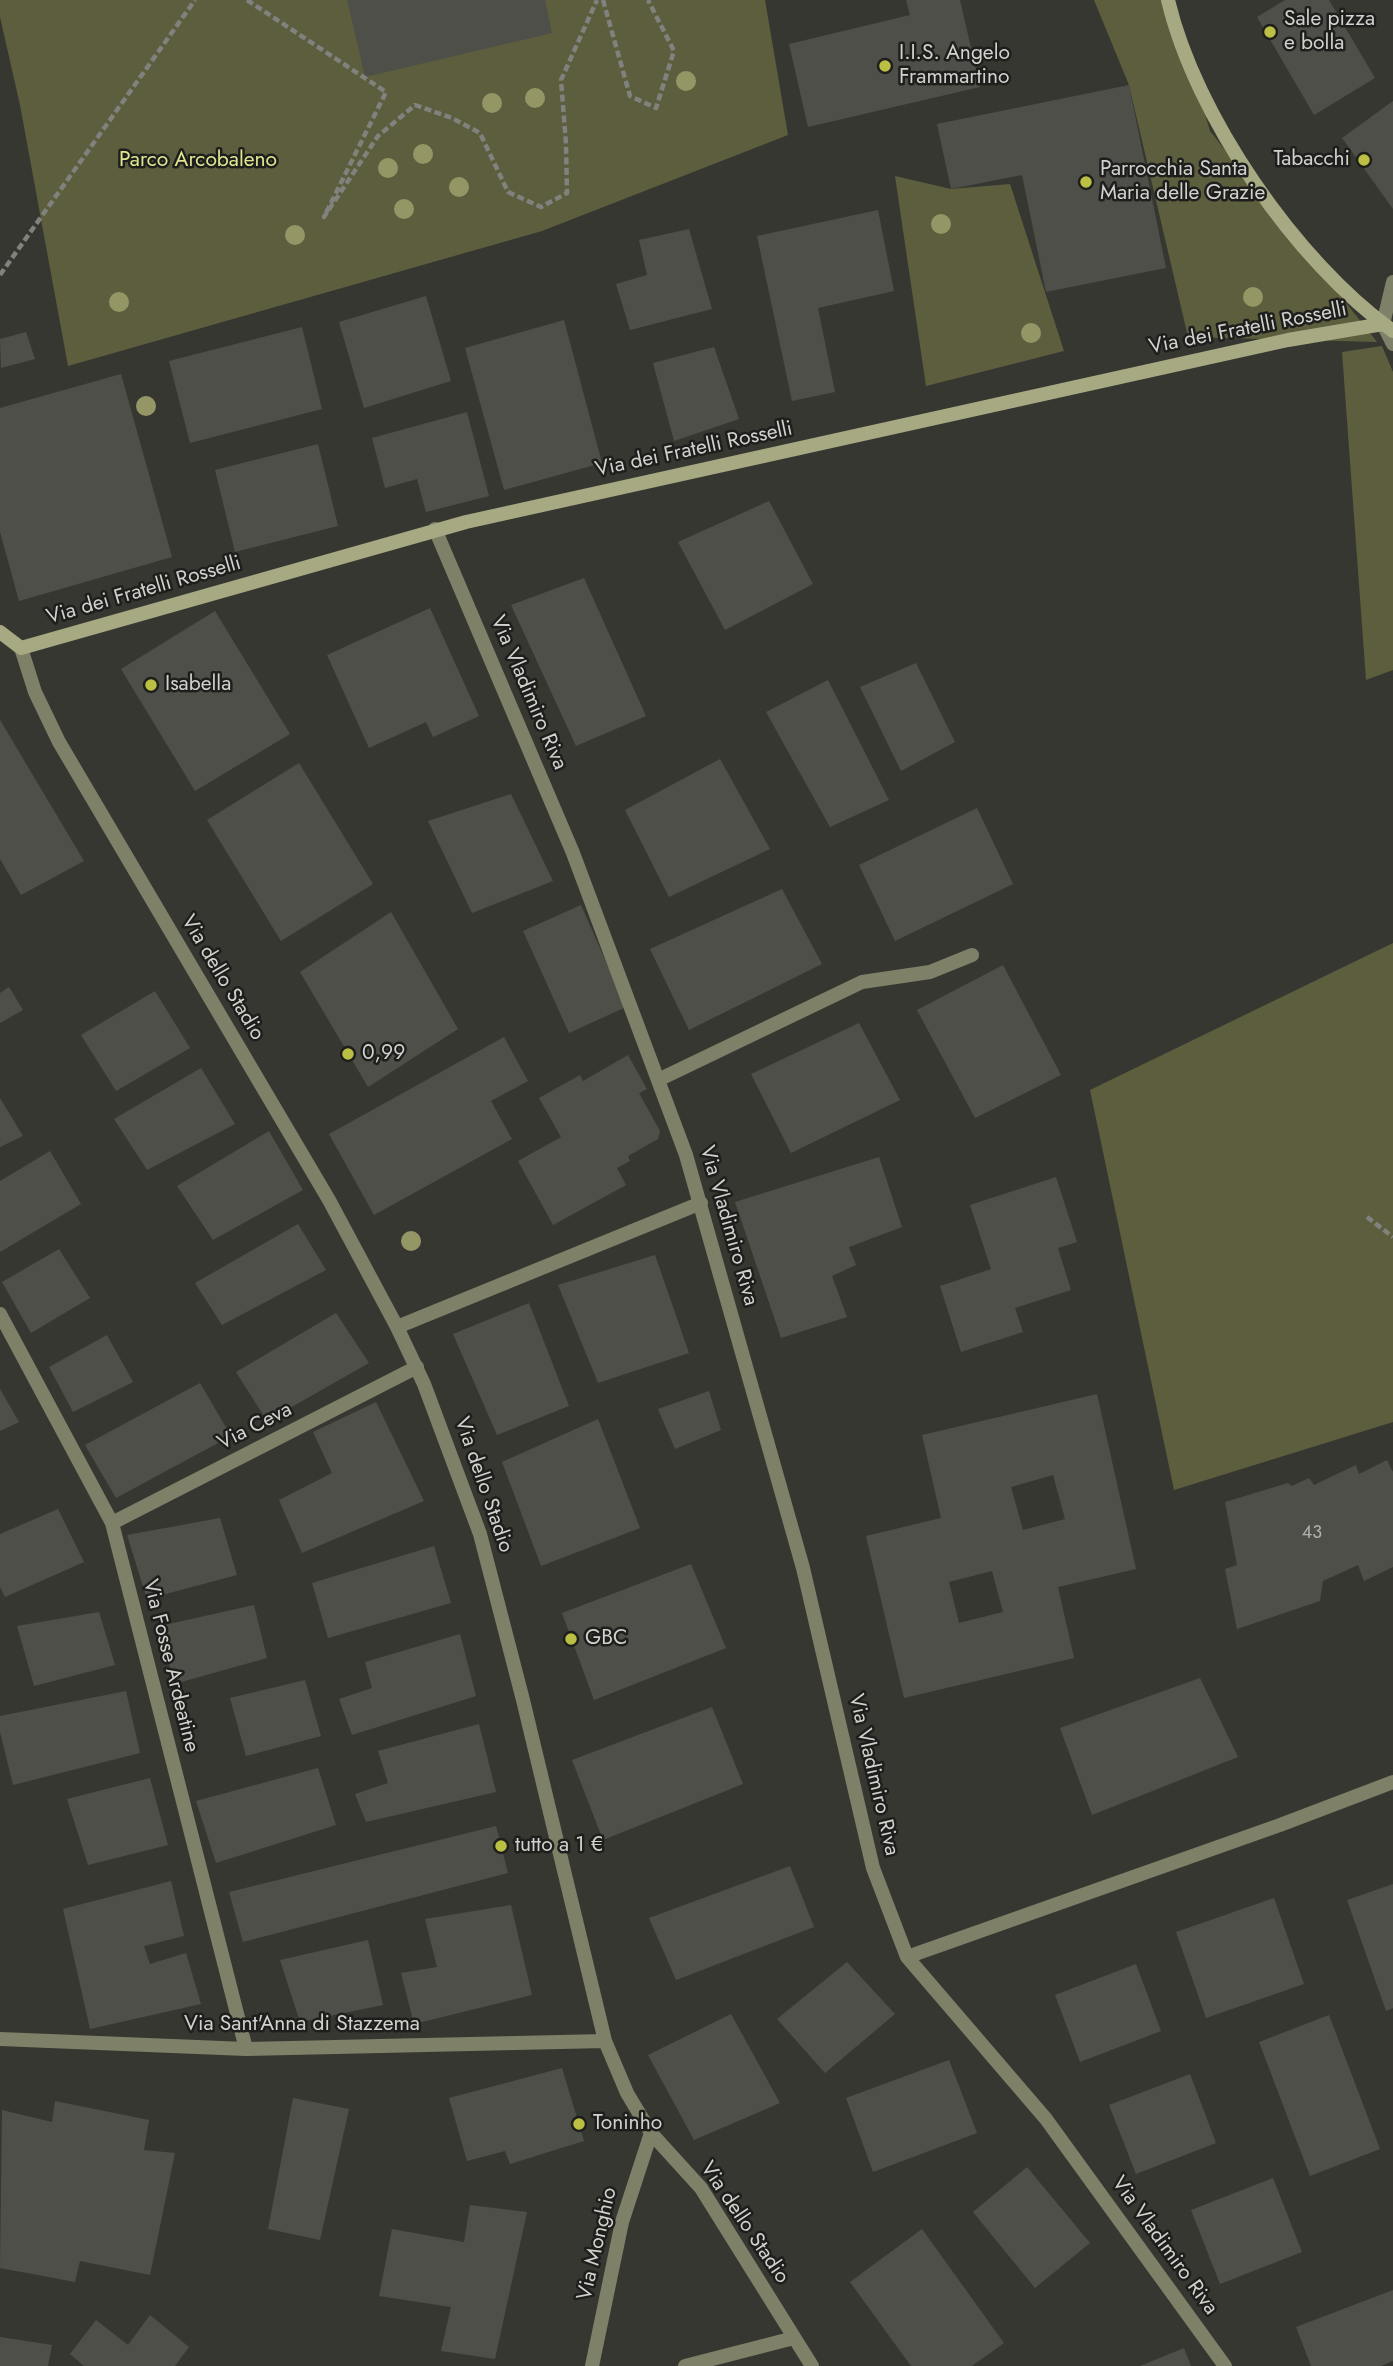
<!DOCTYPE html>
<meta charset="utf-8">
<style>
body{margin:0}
canvas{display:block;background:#373731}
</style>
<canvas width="1393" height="2366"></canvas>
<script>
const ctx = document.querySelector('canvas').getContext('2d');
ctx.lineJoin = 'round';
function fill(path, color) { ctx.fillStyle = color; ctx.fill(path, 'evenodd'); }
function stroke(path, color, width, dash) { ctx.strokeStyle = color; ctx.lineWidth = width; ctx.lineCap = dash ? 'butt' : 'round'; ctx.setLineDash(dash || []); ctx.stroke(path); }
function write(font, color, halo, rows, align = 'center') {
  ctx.font = font + ' Jost,sans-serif'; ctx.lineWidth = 5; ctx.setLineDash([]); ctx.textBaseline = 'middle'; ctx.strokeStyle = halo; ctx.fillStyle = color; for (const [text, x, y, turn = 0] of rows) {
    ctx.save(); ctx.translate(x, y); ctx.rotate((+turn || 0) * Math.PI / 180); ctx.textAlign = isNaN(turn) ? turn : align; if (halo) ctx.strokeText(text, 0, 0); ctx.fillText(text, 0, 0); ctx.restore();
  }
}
fill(new Path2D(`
 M0,0H765L788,135L542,231L68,366L20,105L0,17Z
 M1094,0H1171L1210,131L1377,342L1188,337L1129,85Z
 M895,176L951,189L1010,184L1064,351L926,386Z
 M1382,346L1393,372V670L1366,680L1342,352Z
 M1393,943V1422L1174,1490L1090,1090Z`), '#5c5e3e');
fill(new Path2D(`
 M347,0H545L552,33L365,77Z
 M906,0H960L980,87L808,127L789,44L910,15Z
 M1285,0H1329L1375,78L1314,115L1257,17Z
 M1129,85L1166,268L1046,292L1022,175L951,189L937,124Z
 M1393,101V209L1342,138Z
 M878,210L894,291L818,308L835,392L792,401L757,236Z
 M689,229L712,309L630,330L616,284L647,275L639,240Z
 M426,296L451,381L364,408L339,322Z
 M564,320L602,463L504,490L465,348Z
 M302,327L322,409L190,443L169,361Z
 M26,332L35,359L1,368L0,339Z
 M714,347L739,419L674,441L653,363Z
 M121,374L172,557L19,601L0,532V408Z
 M467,412L489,496L426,512L417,479L385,488L372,438Z
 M318,444L338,526L235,552L215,470Z
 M769,501L813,584L725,630L678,542Z
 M584,578L646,716L576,746L511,605Z
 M430,608L479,716L433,737L426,722L369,748L327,655Z
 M215,611L290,734L195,791L121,669Z
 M916,663L955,742L901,771L860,687Z
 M828,680L889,800L830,827L766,712Z
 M0,720L84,861L21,895L0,859Z
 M720,759L770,849L669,897L625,810Z
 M299,763L373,884L281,941L207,820Z
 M511,794L553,881L472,913L428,821Z
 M977,808L1013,884L895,941L859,865Z
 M782,889L822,964L689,1030L650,949Z
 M581,905L626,1007L569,1033L523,931Z
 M391,912L458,1029L368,1087L300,972Z
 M1003,965L1061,1075L975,1118L917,1010Z
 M9,987L23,1010L0,1023V993Z
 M155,991L190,1048L116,1091L81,1035Z
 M859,1023L900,1100L791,1153L751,1074Z
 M504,1037L528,1081L491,1101L512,1139L374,1215L329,1134Z
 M628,1055L647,1089L639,1093L660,1131L658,1139L628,1156L630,1161L617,1168L626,1185L553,1225L518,1161L561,1137L539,1098L580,1075L583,1081Z
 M201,1068L235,1124L147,1170L114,1119Z
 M0,1098L23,1136L0,1147Z
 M269,1131L303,1190L213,1240L177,1186Z
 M50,1151L81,1204L0,1252V1181Z
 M879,1157L902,1227L849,1247L856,1265L832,1276L847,1317L781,1338L735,1202Z
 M1056,1177L1077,1242L1058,1248L1071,1290L1015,1308L1023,1332L961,1352L940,1286L991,1269L970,1205Z
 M298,1224L326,1270L222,1325L195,1283Z
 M59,1249L90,1298L31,1333L2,1282Z
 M655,1255L689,1353L598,1383L558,1285Z
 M529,1303L569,1406L497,1435L453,1334Z
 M336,1313L369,1363L267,1421L236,1372Z
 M107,1335L133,1382L73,1412L49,1367Z
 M200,1383L231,1436L116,1498L85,1445Z
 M0,1389L19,1422L0,1431Z
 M709,1391L721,1430L675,1449L658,1409Z
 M1097,1394L1136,1569L1058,1587L1074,1658L904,1698L866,1536L941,1518L922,1435ZM1053,1475L1065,1519L1023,1530L1011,1487ZM992,1571L1003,1612L959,1623L949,1582Z
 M376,1402L424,1501L302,1553L279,1500L332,1473L313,1432Z
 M598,1419L640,1528L541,1566L502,1462Z
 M1387,1460L1393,1472V1567L1364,1581L1358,1565L1323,1581L1320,1601L1237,1629L1225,1569L1237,1565L1225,1502L1288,1483L1292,1486L1309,1478L1314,1485L1356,1465L1359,1474Z
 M58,1509L84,1562L5,1597L0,1587V1534Z
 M220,1518L237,1575L147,1599L127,1535Z
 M434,1546L451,1603L328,1638L312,1583Z
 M691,1564L726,1648L594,1700L562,1613Z
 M254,1605L267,1658L174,1684L160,1626Z
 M99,1612L115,1665L34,1686L17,1626Z
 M460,1634L476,1696L352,1735L339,1699L372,1688L365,1662Z
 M1200,1678L1238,1757L1092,1815L1060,1728Z
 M305,1680L321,1736L246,1756L230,1698Z
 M126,1691L140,1753L13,1785L0,1732V1716Z
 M712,1707L743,1784L603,1840L572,1760Z
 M479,1724L496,1792L366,1822L355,1794L388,1783L378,1751Z
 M318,1768L336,1825L216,1863L196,1801Z
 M150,1778L168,1845L88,1865L67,1799Z
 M496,1826L508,1873L243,1942L229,1892Z
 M790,1866L814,1927L676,1980L649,1918Z
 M171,1881L184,1936L144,1946L150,1964L186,1953L201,2004L90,2029L63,1909Z
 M1393,1884V2008L1386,2011L1347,1900Z
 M1274,1898L1304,1984L1206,2018L1176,1932Z
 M511,1905L532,1995L414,2024L401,1973L437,1967L425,1919Z
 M368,1940L383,2005L300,2022L280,1960Z
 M847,1962L895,2014L825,2073L777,2019Z
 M1136,1964L1161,2031L1080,2062L1055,1995Z
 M731,2014L780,2103L694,2140L648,2055Z
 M1329,2015L1380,2149L1310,2176L1259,2042Z
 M949,2060L977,2133L873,2172L846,2098Z
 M562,2068L584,2141L510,2164L505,2151L467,2161L449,2098Z
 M1190,2074L1216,2143L1136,2174L1109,2105Z
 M293,2098L349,2109L320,2240L268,2229Z
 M55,2101L149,2120L144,2150L175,2153L150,2275L80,2261L75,2282L0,2268L2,2110L52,2122Z
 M1027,2167L1090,2243L1035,2288L973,2212Z
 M1273,2178L1302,2252L1220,2284L1191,2210Z
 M470,2205L527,2212L495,2359L441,2351L451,2307L379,2296L392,2229L464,2242Z
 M922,2229L1004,2343L972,2366H911L850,2282Z
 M1393,2290V2361L1381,2366H1311L1296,2327Z
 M150,2315L189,2347L175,2366H84L70,2354L96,2320L128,2345Z
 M0,2337L52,2345L48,2366H0Z
 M1184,2348L1191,2366H1140Z`), '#4f4f49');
stroke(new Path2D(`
 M247,0L386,92L324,217L378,136L415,105L452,118L480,133L508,192L541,207L567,193L566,144L561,80L597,0
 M603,0L630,96L656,108L674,51L648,0
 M0,275L195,0
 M1367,1217L1393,1237`), '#81827d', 4.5, [7, 3.5]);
stroke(new Path2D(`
 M1393,282L1383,324L1393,344
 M435,529L573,853L686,1155L803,1568L873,1868L907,1957L1046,2119L1225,2366
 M21,648L35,692L59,742L329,1200L397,1327L424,1384L480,1534L523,1700L605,2041L627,2093L651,2133L701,2188L812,2366
 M658,1080L862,982L930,972L972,955
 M0,1314L112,1523L246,2049
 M397,1327L701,1203
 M112,1523L417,1367
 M907,1957L1280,1825L1393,1782
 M0,2039L246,2049L605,2041
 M592,2366L622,2222L651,2133
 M685,2366L794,2338`), '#7e8068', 14);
stroke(new Path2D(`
 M1168,0C1195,115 1296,262 1393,331
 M0,632L21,648L466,522L1288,340L1383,324`), '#a6a982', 14);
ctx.fillStyle = '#949765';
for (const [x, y] of [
 [686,81],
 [535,98],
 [492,103],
 [423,154],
 [388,168],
 [459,187],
 [404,209],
 [941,224],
 [295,235],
 [1253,297],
 [119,302],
 [1031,333],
 [146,406],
 [411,1241]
]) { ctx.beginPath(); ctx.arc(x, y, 10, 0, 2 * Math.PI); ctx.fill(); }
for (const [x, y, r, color] of [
 [1270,32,7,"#bbc044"],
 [885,66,7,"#bbc044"],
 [1364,160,7,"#bbc044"],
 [1086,182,7,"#bbc044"],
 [151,685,7,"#bbc044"],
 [348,1054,7,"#bbc044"],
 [571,1639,7,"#bbc044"],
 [501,1846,7,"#bbc044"],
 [579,2124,7,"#bbc044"]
]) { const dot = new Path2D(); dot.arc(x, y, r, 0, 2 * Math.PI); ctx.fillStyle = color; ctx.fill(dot); stroke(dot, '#1e1e1c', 2.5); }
write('18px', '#b0b1ad', null, [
 ["43",1312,1534]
]);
write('21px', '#d1d2ce', '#1e1e1c', [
 ["Sale pizza",1284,20],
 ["e bolla",1284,44],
 ["I.I.S. Angelo",899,54],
 ["Frammartino",899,78],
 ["Tabacchi",1350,160,"right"],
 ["Parrocchia Santa",1100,170],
 ["Maria delle Grazie",1100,194],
 ["Isabella",165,685],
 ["0,99",362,1054],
 ["GBC",585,1639],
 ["tutto a 1 €",515,1846],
 ["Toninho",593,2124]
], 'left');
write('21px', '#e1e690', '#1e1e1c', [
 ["Parco Arcobaleno",198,161]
]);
write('21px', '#d1d2ce', '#1e1e1c', [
 ["Via dei Fratelli Rosselli",1248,329,-11],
 ["Via dei Fratelli Rosselli",694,450,-12],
 ["Via dei Fratelli Rosselli",144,591,-16],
 ["Via Vladimiro Riva",528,693,67],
 ["Via dello Stadio",222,978,59],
 ["Via Vladimiro Riva",728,1226,74],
 ["Via Ceva",255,1427,-27],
 ["Via dello Stadio",483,1485,71],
 ["Via Fosse Ardeatine",170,1666,76],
 ["Via Vladimiro Riva",873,1775,77],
 ["Via Sant'Anna di Stazzema",302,2025],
 ["Via dello Stadio",744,2223,56],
 ["Via Monghio",598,2244,-77],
 ["Via Vladimiro Riva",1164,2246,54]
]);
</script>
